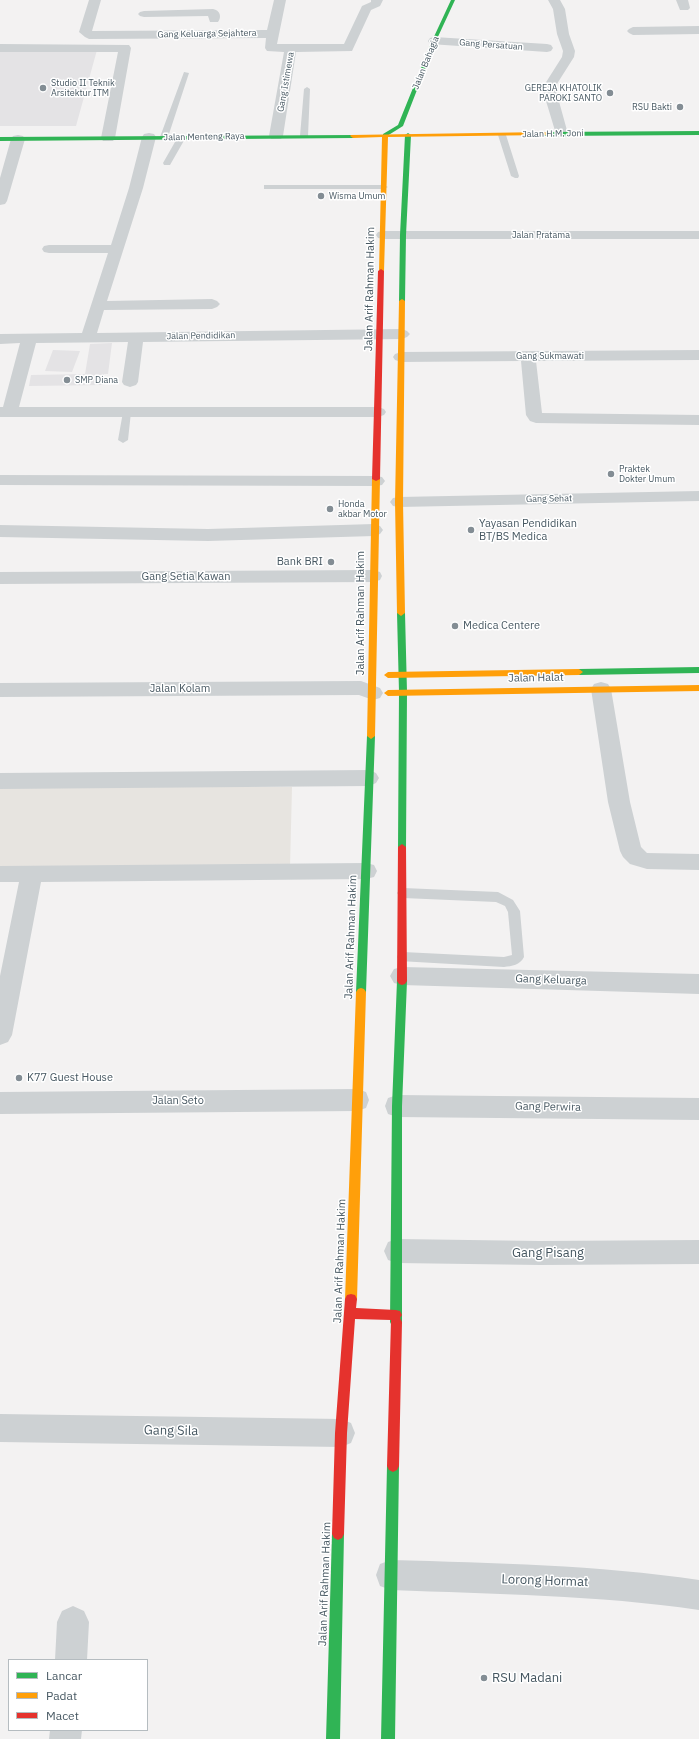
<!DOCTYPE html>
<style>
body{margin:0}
#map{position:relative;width:699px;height:1739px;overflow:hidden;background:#f3f2f2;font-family:"IBM Plex Sans",sans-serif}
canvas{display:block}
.legend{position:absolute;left:8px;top:1659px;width:140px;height:72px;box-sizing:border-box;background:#fff;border:1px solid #b5bcc0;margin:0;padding:5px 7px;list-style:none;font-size:12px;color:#465761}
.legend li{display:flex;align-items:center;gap:8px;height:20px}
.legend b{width:20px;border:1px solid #b5bcc0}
</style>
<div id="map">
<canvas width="699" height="1739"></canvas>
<ul class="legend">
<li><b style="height:5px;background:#30b455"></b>Lancar</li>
<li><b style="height:5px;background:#ff9f0a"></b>Padat</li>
<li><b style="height:5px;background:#e5322d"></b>Macet</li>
</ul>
</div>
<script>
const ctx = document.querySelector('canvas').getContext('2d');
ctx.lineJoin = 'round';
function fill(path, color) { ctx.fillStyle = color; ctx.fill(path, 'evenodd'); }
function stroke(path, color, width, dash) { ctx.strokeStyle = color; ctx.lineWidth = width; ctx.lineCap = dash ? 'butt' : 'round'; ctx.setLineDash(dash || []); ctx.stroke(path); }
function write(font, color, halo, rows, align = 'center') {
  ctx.font = font + ' "IBM Plex Sans",sans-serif'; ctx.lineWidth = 3; ctx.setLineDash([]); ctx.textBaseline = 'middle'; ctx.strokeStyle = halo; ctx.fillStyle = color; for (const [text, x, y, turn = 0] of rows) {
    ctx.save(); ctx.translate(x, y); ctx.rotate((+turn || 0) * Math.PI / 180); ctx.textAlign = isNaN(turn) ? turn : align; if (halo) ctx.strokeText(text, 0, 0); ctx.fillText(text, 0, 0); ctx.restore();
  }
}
fill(new Path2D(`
 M0,787H292L290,867H0Z`), '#e7e4e0');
fill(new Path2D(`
 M0,49L97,50L76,126H0Z
 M112,343L108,374H104L103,385L29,386L31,375L85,374L90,344Z
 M53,350L80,351L72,372L45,371Z`), '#e4e3e5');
fill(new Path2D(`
 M184,72L189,73L168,137L161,139L160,137Z
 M307,87L310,89L308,136L304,138L300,136L304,89Z
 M499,133L506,135L519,176L518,178H515L511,176L498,135Z
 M179,135L186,137L170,165H164L163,163Z
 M264,185H384L388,187L384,189H264Z
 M127,409L131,412L128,440L123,443L118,440L123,412Z
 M403,888L498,892L513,900L520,911L524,957C520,965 512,966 504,967L399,961L397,957L399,953L403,952L504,957L512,955L508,912L505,906L496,902L403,898L399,896L397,893L399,890Z`), '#cdd1d3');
fill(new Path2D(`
 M89,0H101L92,31L267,30L274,0H286L277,44H344L362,6L371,2V0H383L380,6L371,10L352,51L296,52L283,136L281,139H271L269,136L284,52L267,51L265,48L266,38L89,39L85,37L79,32Z
 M548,0H560L565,9L569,34L575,51L574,57L555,87L568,134L567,137H557L556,134L543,91V87L562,57L563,51L557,34L553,9Z
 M676,0H688L690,8L688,10H680Z
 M213,9C220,10 222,17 218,22H210L208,16L144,17L140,16L138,14L140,12L144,11Z
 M699,26V34L633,35L629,33L627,31L629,29L633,27Z
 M434,37L547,44L551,45L553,48L551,51L547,52L430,44L428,41L430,38Z
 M0,44L129,45L131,48L115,138L113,141H103L101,138L118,52H0Z
 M149,133L154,134L156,137L143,188L107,301L212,299L217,301L220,304L217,307L212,309L104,310L97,333L402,329L407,331L410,334L407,337L402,339L143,342L138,382L136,385L130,387L124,385L122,382L128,342L36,343L19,407H378L384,409L386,412L384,415L378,417H0V407H3L20,343L0,344V334L82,333L108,253H49L44,252L42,249L44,246L49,245H111L129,188L142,137L144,134Z
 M18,135L23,136L25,139L7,201L5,204L0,205V178L11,139L13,136Z
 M383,231H699V239H383L378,238L376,235L378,232Z
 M699,350V360L536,361L542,413L699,415V425L536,423L530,421L526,415L521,361L401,362L395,360L393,357L395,354L401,352Z
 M0,475L376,476L382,477L385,481L382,485L376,486L0,485Z
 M699,491V501L399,507L393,506L390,502L393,498L399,497Z
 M374,524L380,526L383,530L380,534L374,536L208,541L0,537V525L208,529Z
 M373,570L380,572L382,576L380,580L373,582L0,584V572Z
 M361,681L380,688L383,693L380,698L373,700L359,695L0,697V683Z
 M601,682L608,684L611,689L630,802L641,847L647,853L699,854V870L647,869L630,864L623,857L620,851L608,802L591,689L594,684Z
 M369,770L376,773L379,778L376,783L369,786L0,789V773Z
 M366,863L374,865L377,871L374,877L366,879L41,882L12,1035L8,1042L0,1045V976L19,882H0V866Z
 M402,967L699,974V994L402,985L394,983L390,976L394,969Z
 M357,1089L366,1092L369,1100L366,1108L357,1111L0,1114V1092Z
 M397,1095L699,1098V1120L397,1117L388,1114L385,1106L388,1098Z
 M397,1239L540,1241L699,1240V1264L540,1265L397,1263L388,1260L384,1251L388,1242Z
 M0,1414L341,1419L351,1423L355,1433L351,1443L341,1447L0,1442Z
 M391,1560C494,1563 597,1565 699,1580V1610C597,1595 494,1594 391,1590L380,1586L376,1575L380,1564Z
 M73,1606L84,1611L89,1622L87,1660H55L57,1622L62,1611Z
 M50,1730H82L81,1739H49Z`), '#cdd1d3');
fill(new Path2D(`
 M451,0H455L436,41L403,126L387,136H383V134L398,125L432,41Z
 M699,131V135L545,136L542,134L545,132Z
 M408,133L411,135L406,235L405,301L402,303L399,301L400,235L405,135Z
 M355,135L356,136L353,138L0,141V137Z
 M401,610L405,613L407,692L406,847L402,850L398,847L399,692L397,613Z
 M699,667V673L579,675L575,672L579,669Z
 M371,733L375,736L366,992L364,995L361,996L358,995L356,992L367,736Z
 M402,977L405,978L407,981L402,1106V1322L400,1326L396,1327L392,1326L390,1322L392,1106L397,981L399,978Z
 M393,1460L397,1462L399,1466L395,1739H381L387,1466L389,1462Z
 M338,1528L342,1530L344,1534L340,1739H326L332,1534L334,1530Z`), '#30b455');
fill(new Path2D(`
 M545,132L547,133V135L388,137L384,271L379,272L382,137L353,138L350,136L351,135Z
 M402,299L405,301L403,502L405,613L401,616L397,613L395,502L399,301Z
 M376,477L380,479L375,736L371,739L367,736L372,479Z
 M579,669L583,672L579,675L388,678L384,675L388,672Z
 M699,685V691L388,696L384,693L388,690Z
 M361,988L364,989L366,992L357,1299L355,1303L351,1304L347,1303L345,1299L356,992L358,989Z`), '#ff9f0a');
fill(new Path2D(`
 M381,269L384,271L380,479L376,481L372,479L378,271Z
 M402,844L406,847L407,981L405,984L402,985L399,984L397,981L398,847Z
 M351,1294L355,1295L357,1299L356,1308L396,1310L400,1311L402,1315L400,1318L402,1322L399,1466L397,1470L393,1472L389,1470L387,1466L391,1320L355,1319L347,1433L344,1534L342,1538L338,1540L334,1538L332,1534L335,1433L345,1299L347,1295Z`), '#e5322d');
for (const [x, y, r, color] of [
 [43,88,4,"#838d94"],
 [610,93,4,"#838d94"],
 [680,107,4,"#838d94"],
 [321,196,4,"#838d94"],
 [67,380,4,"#838d94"],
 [611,474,4,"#838d94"],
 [330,509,4,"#838d94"],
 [471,530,4,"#838d94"],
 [331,562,4,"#838d94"],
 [455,626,4,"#838d94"],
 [19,1078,4,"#838d94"],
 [484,1678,4,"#838d94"]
]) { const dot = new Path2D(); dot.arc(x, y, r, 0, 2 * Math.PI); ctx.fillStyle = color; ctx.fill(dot); stroke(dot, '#fff', 1.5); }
write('9px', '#465761', '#fff', [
 ["Gang Keluarga Sejahtera",207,34,-1],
 ["Gang Persatuan",491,45,4],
 ["Jalan Bahagia",426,63,-68],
 ["Gang Istimewa",286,82,-80],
 ["Jalan H.M. Joni",553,134,-1],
 ["Jalan Menteng Raya",204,137,-1],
 ["Jalan Pratama",541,235],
 ["Jalan Pendidikan",201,336,-1],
 ["Gang Sukmawati",550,356],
 ["Gang Sehat",549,499,-1]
]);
write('9px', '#465761', '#fff', [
 ["Studio II Teknik",51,83],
 ["Arsitektur ITM",51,93],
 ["GEREJA KHATOLIK",602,88,"right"],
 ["PAROKI SANTO",602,98,"right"],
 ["RSU Bakti",672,107,"right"],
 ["Wisma Umum",329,196],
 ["SMP Diana",75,380],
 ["Praktek",619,469],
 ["Dokter Umum",619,479],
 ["Honda",338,504],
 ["akbar Motor",338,514]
], 'left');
write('11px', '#465761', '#fff', [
 ["Jalan Arif Rahman Hakim",370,289,-89],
 ["Gang Setia Kawan",186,577],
 ["Jalan Arif Rahman Hakim",361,613,-90],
 ["Jalan Halat",536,678,-1],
 ["Jalan Kolam",180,689],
 ["Jalan Arif Rahman Hakim",351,937,-88],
 ["Gang Keluarga",551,980,2],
 ["Jalan Seto",178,1101],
 ["Gang Perwira",548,1107,1],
 ["Jalan Arif Rahman Hakim",340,1261,-88],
 ["Jalan Arif Rahman Hakim",325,1584,-88]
]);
write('11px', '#465761', '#fff', [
 ["Yayasan Pendidikan",479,524],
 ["BT/BS Medica",479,537],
 ["Bank BRI",323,562,"right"],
 ["Medica Centere",463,626],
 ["K77 Guest House",27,1078]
], 'left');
write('13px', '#465761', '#fff', [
 ["Gang Pisang",548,1253],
 ["Gang Sila",171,1431,1],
 ["Lorong Hormat",545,1581,2]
]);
write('13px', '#465761', '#fff', [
 ["RSU Madani",492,1678]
], 'left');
</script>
